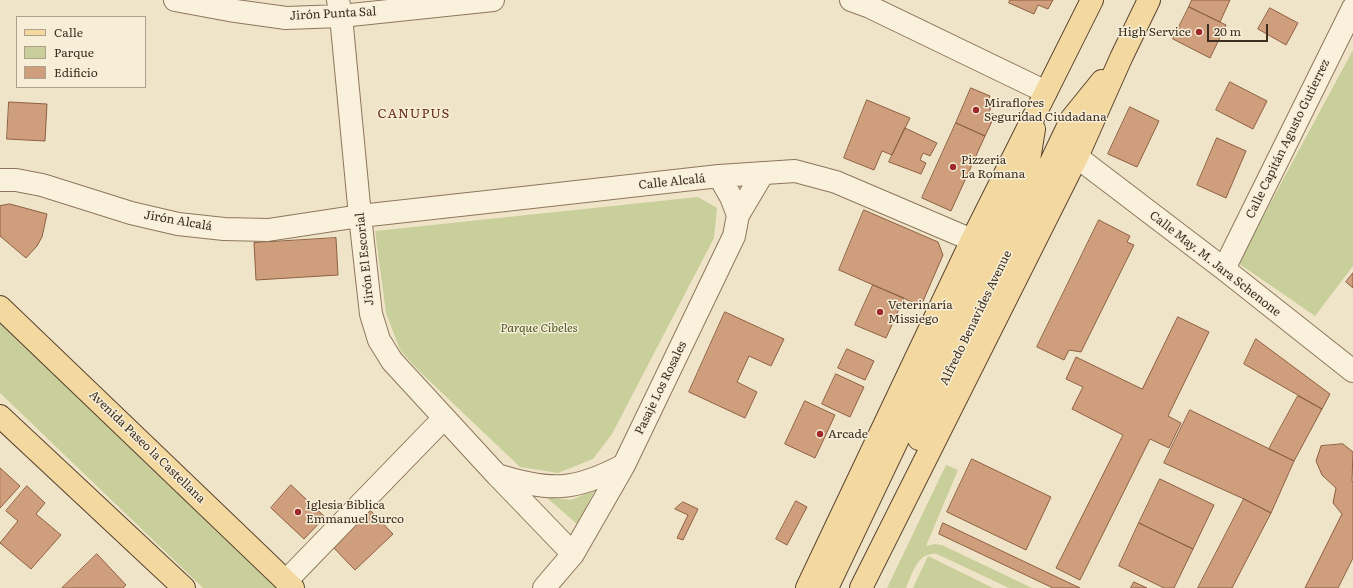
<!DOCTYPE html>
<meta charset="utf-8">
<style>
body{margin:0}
#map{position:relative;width:1353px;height:588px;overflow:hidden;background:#f0e4c8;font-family:Literata,serif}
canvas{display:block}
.legend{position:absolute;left:16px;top:16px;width:130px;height:72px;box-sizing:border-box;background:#f7eed8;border:1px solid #ada18e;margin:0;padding:5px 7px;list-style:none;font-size:12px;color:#3d2e20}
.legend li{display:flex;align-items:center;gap:8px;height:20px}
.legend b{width:20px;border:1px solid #ada18e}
.scale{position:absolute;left:1207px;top:24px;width:61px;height:18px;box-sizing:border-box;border:2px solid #3d2e20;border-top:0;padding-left:5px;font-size:12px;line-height:14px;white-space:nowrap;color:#3d2e20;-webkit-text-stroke:3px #f7eed8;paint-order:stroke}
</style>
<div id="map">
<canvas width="1353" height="588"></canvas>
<ul class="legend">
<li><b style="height:5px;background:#f3d9a0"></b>Calle</li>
<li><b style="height:11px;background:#c9cf9b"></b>Parque</li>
<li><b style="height:11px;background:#cf9f7d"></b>Edificio</li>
</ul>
<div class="scale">20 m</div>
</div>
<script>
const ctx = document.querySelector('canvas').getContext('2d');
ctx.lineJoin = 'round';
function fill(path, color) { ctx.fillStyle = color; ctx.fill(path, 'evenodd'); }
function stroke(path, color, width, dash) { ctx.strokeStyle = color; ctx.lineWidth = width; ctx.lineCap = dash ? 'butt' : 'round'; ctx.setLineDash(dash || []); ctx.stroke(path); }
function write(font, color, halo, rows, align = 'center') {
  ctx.font = font + ' Literata,serif'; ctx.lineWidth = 3; ctx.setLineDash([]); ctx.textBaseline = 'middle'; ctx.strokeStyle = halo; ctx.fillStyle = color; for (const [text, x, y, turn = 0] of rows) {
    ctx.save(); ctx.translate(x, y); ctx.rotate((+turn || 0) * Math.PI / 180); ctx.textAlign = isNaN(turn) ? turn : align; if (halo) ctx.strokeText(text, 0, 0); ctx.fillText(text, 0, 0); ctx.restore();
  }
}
fill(new Path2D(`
 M1353,50V266L1315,316L1238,263Z
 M698,197L717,208L714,238L612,434L593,459L558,473L520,467L418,370L400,350L386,313L375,231Z
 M0,322L279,588H203L0,393Z
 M946,465L958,470L926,546L935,544L942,545L1032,588H1009L937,554C917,552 913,573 906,588H887Z
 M595,490L577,524L546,497L571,500Z
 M928,556L993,588H913Z`), '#c9cf9b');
const building = new Path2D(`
 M1010,0H1053L1048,9L1038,5L1034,14L1009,3Z
 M1192,0H1230L1220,22L1189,7Z
 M1189,7L1226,25L1210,58L1173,39Z
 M1270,8L1298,23L1286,45L1258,29Z
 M1230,82L1267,101L1253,129L1216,110Z
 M971,88L990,96L985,106L991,108L989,112L995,115L985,136L956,123Z
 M867,100L910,118L892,155L882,151L874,170L844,158Z
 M9,102L47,104L45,141L7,139Z
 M1130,107L1159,121L1137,167L1108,154Z
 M956,123L985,136L951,211L922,198Z
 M905,128L937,143L930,156L923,153L920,160L926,163L921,174L889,162Z
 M1217,138L1246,151L1226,198L1197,185Z
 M10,204L47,214L42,237L37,246L26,258L0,236V206Z
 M864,210L938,242L943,255L921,306L839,270Z
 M1099,220L1130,236L1127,242L1134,245L1081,352L1069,350L1064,360L1037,347Z
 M336,238L338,275L256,280L254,243Z
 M1353,273V288L1346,282Z
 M873,285L904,298L886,338L855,325Z
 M725,312L784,339L771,366L749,356L737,382L757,392L745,418L689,392Z
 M1178,317L1209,332L1168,416L1181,423L1169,448L1150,439L1080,580L1056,568L1123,435L1072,409L1083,387L1066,379L1076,357L1142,389Z
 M1256,339L1330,394L1322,409L1244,364Z
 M847,349L874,361L865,380L838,368Z
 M836,374L864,387L850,417L822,404Z
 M1298,396L1322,409L1294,461L1269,449Z
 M805,401L835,415L815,458L785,444Z
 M1190,410L1294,461L1271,513L1244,499L1164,463Z
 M1343,444L1353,452L1352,481L1353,482V558L1338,588H1305L1342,514L1333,503L1336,488L1322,475L1316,461L1321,446Z
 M972,459L1051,497L1026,550L947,512Z
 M0,468L20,486L0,508Z
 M1160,479L1214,505L1193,549L1139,523Z
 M291,485L325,517L304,539L271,508Z
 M27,486L45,503L36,514L61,535L31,569L0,543L18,521L6,511Z
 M1244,499L1271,513L1232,588H1198Z
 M796,501L807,507L787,545L776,539Z
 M683,502L698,509L683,540L677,538L688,515L675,509Z
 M369,509L393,534L355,570L331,545Z
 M943,523L1080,588H1053L939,534Z
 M1139,523L1193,549L1174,588H1164L1119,566Z
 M97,554L126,585L123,588H62Z
 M1134,582L1147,588H1131Z`);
fill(building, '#cf9f7d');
stroke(building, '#8d5f41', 1);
const minor = new Path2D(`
 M175,0L229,10L286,18L341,16L493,0
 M338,0L341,16L360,216L371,314L379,340L392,361L496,474L573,554
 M851,0L870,7L1046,92
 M1077,157L1224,269L1353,371
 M0,180H16L42,185L131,213L178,224L224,229L268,230L360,216L532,197L719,176L795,171L836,182L972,240
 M738,215L763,173
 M1224,269L1353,8
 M497,475C550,492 575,491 624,465
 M286,581L444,418
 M544,588L573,554L624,465L734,236L738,215L731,197L719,176`);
const major = new Path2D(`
 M0,307L293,588
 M0,416L184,588
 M919,439L1072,118L1102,81
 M807,588L972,240L1092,0
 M827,588L1028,166L1034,129
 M861,588L1077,157L1121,58L1149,0`);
stroke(minor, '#8d765c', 24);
stroke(major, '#5b4430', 24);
stroke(minor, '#faf1dc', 22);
stroke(major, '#f3d9a0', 22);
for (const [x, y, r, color] of [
 [1199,32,4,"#9e2a2b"],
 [976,110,4,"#9e2a2b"],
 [953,167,4,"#9e2a2b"],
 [880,312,4,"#9e2a2b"],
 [820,434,4,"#9e2a2b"],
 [298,512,4,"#9e2a2b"]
]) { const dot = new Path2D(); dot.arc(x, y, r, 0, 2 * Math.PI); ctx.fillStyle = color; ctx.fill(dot); stroke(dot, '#f7eed8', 1.5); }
write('12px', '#3d2e20', '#f7eed8', [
 ["Jirón Punta Sal",333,14,-3],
 ["Calle Capitán Agusto Gutierrez",1288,139,-64],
 ["Calle Alcalá",672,182,-6],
 ["Jirón Alcalá",178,221,10],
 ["Jirón El Escorial",365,259,-96],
 ["Calle May. M. Jara Schenone",1215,264,38],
 ["Alfredo Benavides Avenue",976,318,-64],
 ["Pasaje Los Rosales",661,388,-64],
 ["Avenida Paseo la Castellana",147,447,44]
]);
write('12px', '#3d2e20', '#f7eed8', [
 ["High Service",1191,32,"right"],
 ["Miraflores",984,103],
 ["Seguridad Ciudadana",984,117],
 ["Pizzeria",961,160],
 ["La Romana",961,174],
 ["Veterinaría",888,305],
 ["Missiego",888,319],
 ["Arcade",828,434],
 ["Iglesia Biblica",306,505],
 ["Emmanuel Surco",306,519]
], 'left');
write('italic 12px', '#4d5a26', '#f7eed8', [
 ["Parque Cibeles",539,328]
]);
ctx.letterSpacing = '1px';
write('13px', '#6b2e1e', '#f7eed8', [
 ["CANUPUS",414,114]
]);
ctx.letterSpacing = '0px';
</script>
